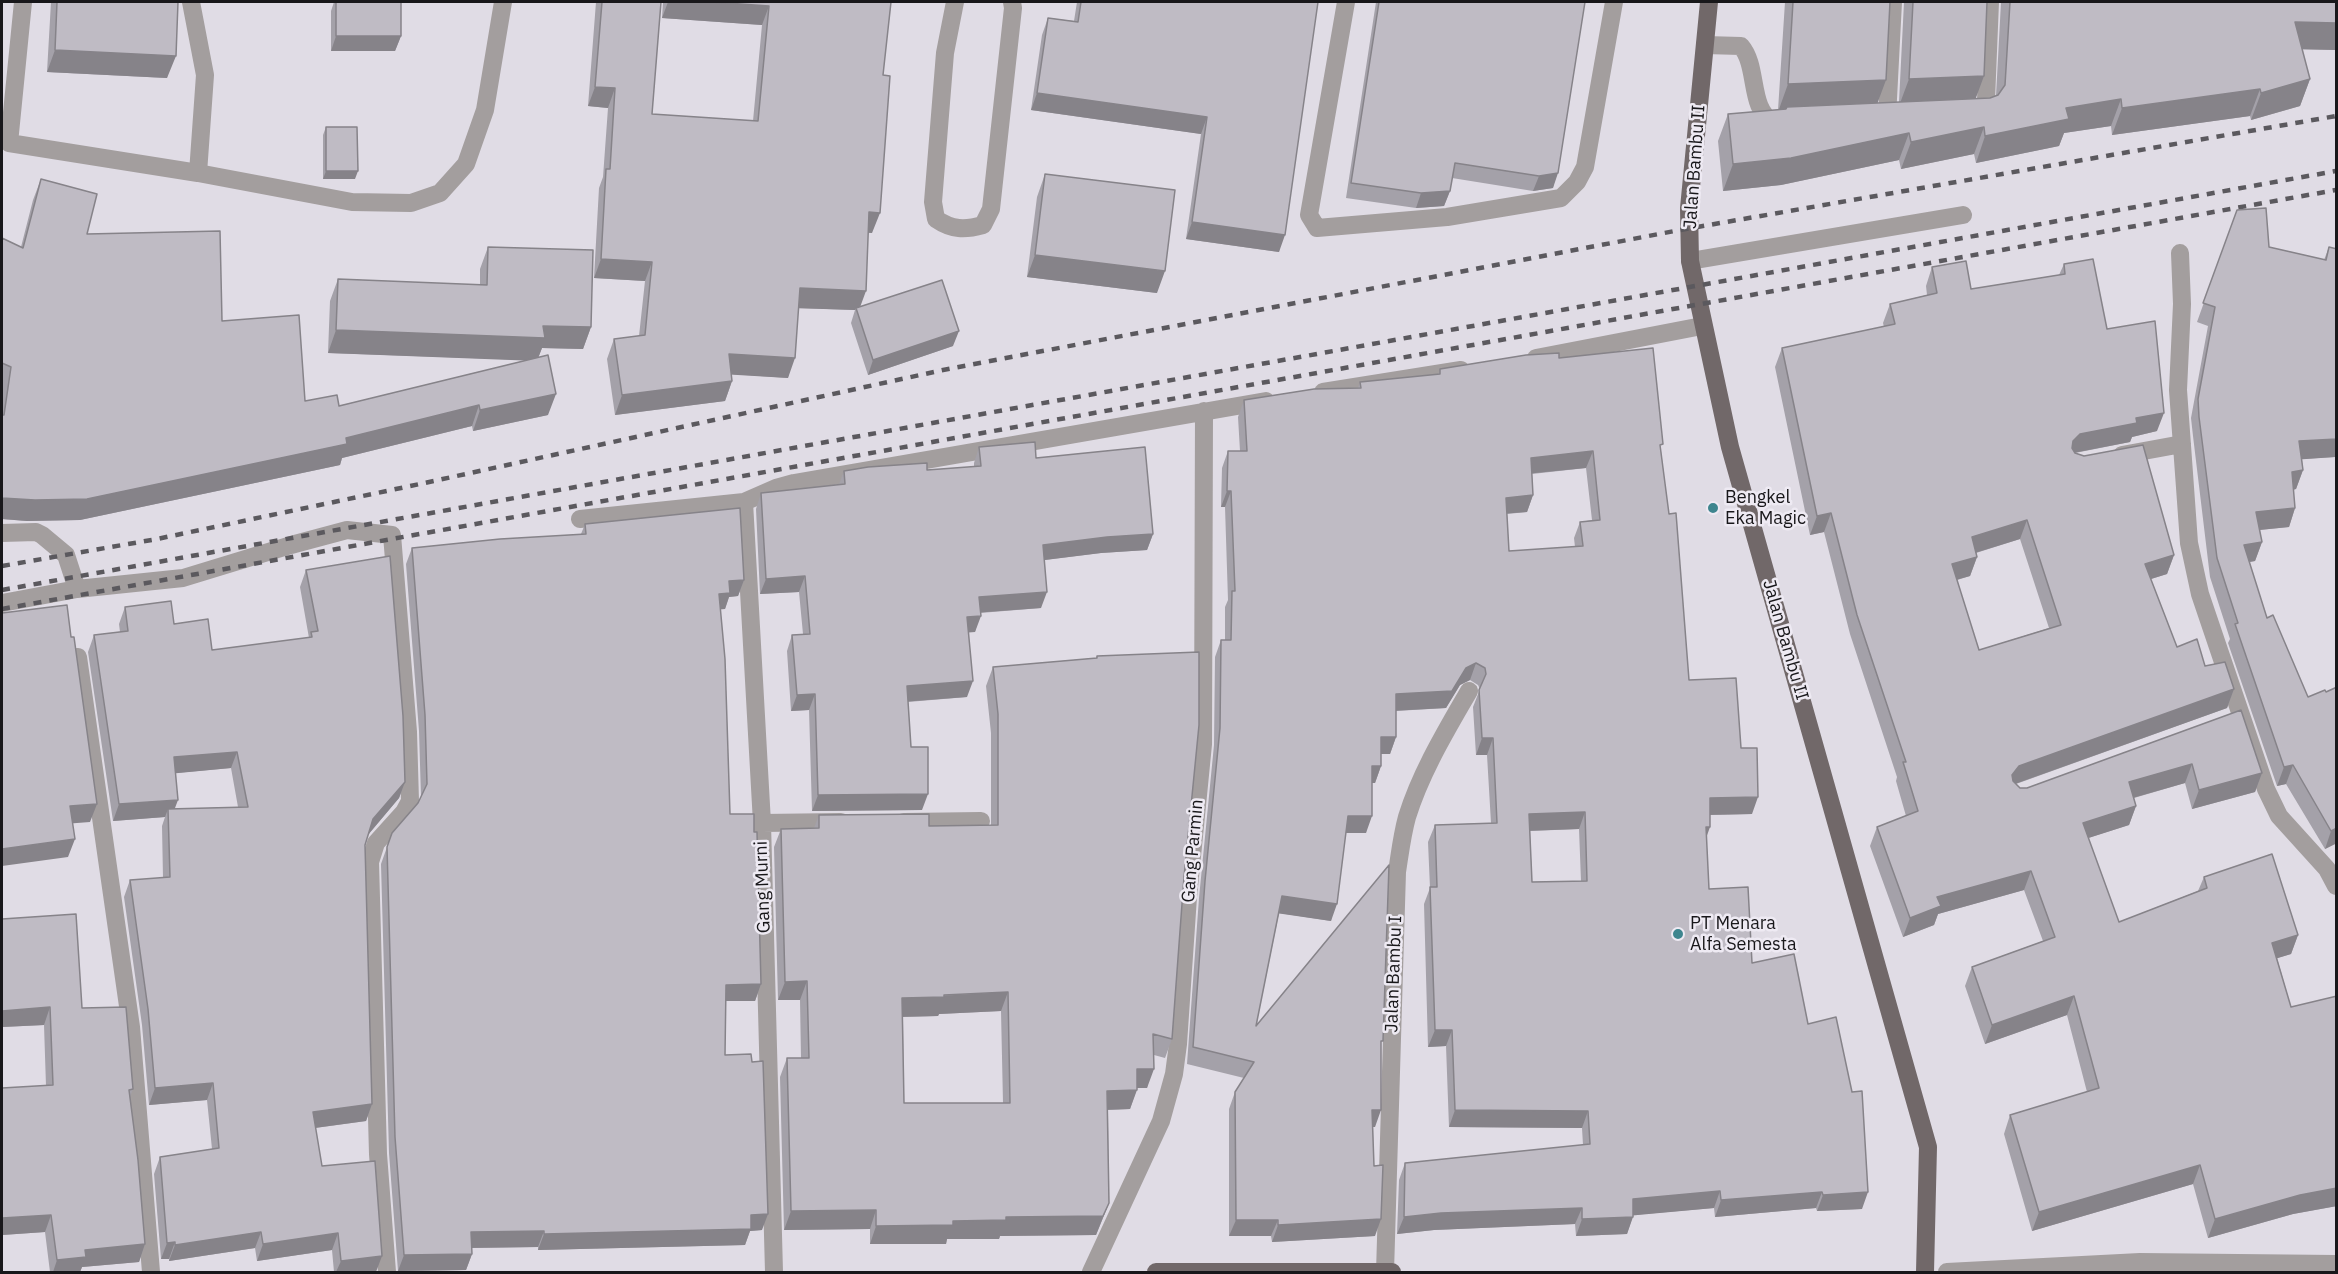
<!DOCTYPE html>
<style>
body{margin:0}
#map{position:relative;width:2338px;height:1274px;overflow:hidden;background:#e0dce5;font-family:"IBM Plex Sans",sans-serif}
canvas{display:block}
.frame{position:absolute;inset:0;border:3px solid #18171a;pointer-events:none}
</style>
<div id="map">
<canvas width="2338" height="1274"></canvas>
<div class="frame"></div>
</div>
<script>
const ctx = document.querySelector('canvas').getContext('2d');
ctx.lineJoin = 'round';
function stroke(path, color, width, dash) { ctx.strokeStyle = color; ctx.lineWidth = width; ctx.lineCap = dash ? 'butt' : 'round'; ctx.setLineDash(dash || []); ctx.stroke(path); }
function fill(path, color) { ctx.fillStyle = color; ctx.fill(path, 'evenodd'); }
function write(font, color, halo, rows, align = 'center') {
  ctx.font = font + ' "IBM Plex Sans",sans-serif'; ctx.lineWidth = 5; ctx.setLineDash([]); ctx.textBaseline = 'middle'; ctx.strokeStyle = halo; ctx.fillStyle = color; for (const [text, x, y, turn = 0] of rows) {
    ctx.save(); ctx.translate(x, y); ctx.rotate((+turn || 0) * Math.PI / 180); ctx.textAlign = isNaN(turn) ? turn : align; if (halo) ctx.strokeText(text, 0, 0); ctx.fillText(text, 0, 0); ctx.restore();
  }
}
stroke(new Path2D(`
 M1346,2L1309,215L1317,228L1447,217L1561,198L1577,182L1585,167L1614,2`), '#a39e9e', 18);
stroke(new Path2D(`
 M191,2L205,75L198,173
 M955,2L945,53L933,202L936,219C952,230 965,230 983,225L991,209L1013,8L1012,2
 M1705,45L1741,46C1759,67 1748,109 1774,123H1781
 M1973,115L1980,114L1984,110L1986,100L1990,2
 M1887,118L1893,2
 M9,143L198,173L352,202L411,203L440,193L466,164L485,110L503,2
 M9,143L23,2
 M2180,253L2182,304L2178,390L2189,543L2200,594L2266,789L2279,816L2327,869L2336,886
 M1690,261L1963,215
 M1536,358L1702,326
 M1323,392L1461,370
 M2122,455L2182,444
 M744,502L762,823L774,1272
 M580,519L744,502L776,488L794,483L1266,401
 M2,533L36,532L42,535L66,555L77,589
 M2,603L77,589L183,578L291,545L347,530L392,535L408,732L410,801L404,812L376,843L370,862L378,1154L387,1272
 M78,657L131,1027L151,1272
 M904,822L981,821
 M762,823L841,822
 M1091,1272L1161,1121L1174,1074L1178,1044L1188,897L1203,744L1204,411
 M1385,1272L1397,872C1400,853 1402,835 1407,817C1421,772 1446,731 1469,691
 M1947,1272L2140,1262L2336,1264`), '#a39e9e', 18);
stroke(new Path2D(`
 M1709,2L1689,208L1690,261L1730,447L1928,1147L1925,1272
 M1156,1272H1392`), '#716869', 18);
stroke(new Path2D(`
 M2,566L157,539L420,484L943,370L1680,230L2336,116
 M2,590L2336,171
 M2,609L2336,190`), '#5b595e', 4.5, [8, 8]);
fill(new Path2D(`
 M51,2H178L167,78L47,72Z
 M334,2H401V36L395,51H331V11Z
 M596,2H661L652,114L753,121L762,25L662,18L663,2H891L883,75L872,233H868L860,307L953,346L868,375L851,323L855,310L798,308L788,378L731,374L732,381L725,401L615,415L607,359L614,339L639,336L645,281L594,278L599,188L603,177L608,108L588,106Z
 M1077,2H1318L1279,252L1186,239L1201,134L1031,110L1042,35L1048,18L1074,21Z
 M1376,2H1585L1553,188L1533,191L1452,178L1450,191L1444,206L1416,208L1346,198Z
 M1785,2H1890L1878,103L1899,102L1904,2H1987L1984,76L1975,99L1990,98L1996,96L2001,2H2337V50L2302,49L2310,79L2300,106L2251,120L2250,116L2112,135L2111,126L2064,133L2059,146L1976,163L1974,154L1901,169L1899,160L1781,185L1723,191L1718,141L1728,114L1778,110Z
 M326,127L355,179H323V135Z
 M1045,174L1157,293L1027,277L1037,197Z
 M41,179L87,234L222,321L305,401L339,406L527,360L328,353L330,301L338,279L480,285V269L488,247L591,327L583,349L542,348L538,358L548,415L473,431L472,426L342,458L340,465L80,520L27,521L2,519V401L3,388L2,387V238L21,247L33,200Z
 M2237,210L2269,247L2324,260L2329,247L2337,249V453L2335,457L2302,459L2303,470L2296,489L2293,490L2295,508L2289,527L2259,530L2262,542L2255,561L2249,562L2267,618L2308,697L2326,692L2337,687V843L2325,849L2286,784L2277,786L2228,643L2230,639L2210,577L2193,436L2191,418L2208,326L2197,322Z
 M2064,264L2107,329L2157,431L2132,437L2130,442L2075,453L2174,555L2167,574L2151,579L2177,647L2205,666L2234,689L2227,708L2016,784L2020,788H2027L2241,710L2262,773L2255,792L2192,809L2185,783L2134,798L2136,806L2129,825L2088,838L2119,922L2198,891L2204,877L2298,935L2291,954L2277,958L2291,1007L2337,996V1206L2293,1214L2208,1238L2193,1184L2032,1231L2004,1134L2010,1115L2087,1092L2067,1015L1985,1044L1965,986L1972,967L2043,941L2024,890L1938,914L1934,925L1903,937L1870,846L1877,827L1906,816L1896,781L1897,777L1850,634L1824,532L1810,535L1775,367L1782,348L1884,327L1883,323L1890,304L1927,295L1926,286L1932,267L1971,289L2059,275ZM2020,539L2049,628L1979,650L1957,580L1970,576L1977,557L1976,553Z
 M1559,358L1661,451L1689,680L1741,748L1752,814L1710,815L1706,838L1709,889L1752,963L1808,1024L1862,1209L1817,1211L1816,1208L1715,1217L1714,1208L1633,1215L1627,1234L1576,1236L1575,1224L1434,1230L1397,1234L1399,1180L1405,1163L1583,1145L1582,1128L1449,1127L1446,1046L1428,1047L1424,904L1430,888L1428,842L1435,825L1491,823L1487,755H1476L1473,707L1480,689L1478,685L1470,680L1460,685L1446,708L1396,711V737L1390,754H1381V766L1375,783H1372L1366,833H1346L1331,921L1279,913L1256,1026L1381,1047L1375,1127H1373L1375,1236L1272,1242L1271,1236H1229V1109L1235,1092L1244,1078L1187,1064L1199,898L1214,745L1215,657L1221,640H1225V607L1228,600L1225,507H1221L1222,468L1228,451H1240L1238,417L1244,400L1358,388L1360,382L1438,375L1440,369ZM1586,468L1592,520L1580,522L1574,538L1575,547L1509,551L1507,514L1527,512L1533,495L1532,474ZM1579,829L1581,881L1532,882L1530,831Z
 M979,447L1036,458L1153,534L1147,550L1101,553L1044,560L1041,608L980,613L975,632H969L967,697L908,702L911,747L922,810L812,811L809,710L791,711L787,651L792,635L803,634L799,592L760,594L756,509L761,493L839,484L844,471L927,470L974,467V463Z
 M585,524L744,580L738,596L729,597L725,609H720L730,814L754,832L761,984L755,1001H725V1055L762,1230L750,1231L745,1245L538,1250V1247L471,1248L472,1254L466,1270L398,1271L389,1153L381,864L392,833L418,803L421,797L419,731L406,564L412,548L581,534Z
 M306,570L405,782L399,798L368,835L365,845L372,1104L366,1121L315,1128L322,1166L376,1272H334L332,1250L257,1261L255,1248L169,1261V1259H161L154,1174L160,1157L212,1149L207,1100L149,1105L142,1025L124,897L130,880L163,878L162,826L165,817L113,821L88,652L94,635L120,632L119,624L125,607L174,624L212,650L309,638L300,587ZM231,768L238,807L174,809L176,773Z
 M1097,656L1184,877L1172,1039L1165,1058L1154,1055L1147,1088H1137L1130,1109L1108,1110L1109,1203L1096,1235L1000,1236L999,1239H947L946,1244H870V1229L784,1230L780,1077L787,1058H801L800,1000H778L774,847L781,829L814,828L819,815L929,826L991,825V733L986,686L993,667L1096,658ZM1001,1011L1003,1103H904L903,1017L938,1016L939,1014Z
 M2,919L82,1008L133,1089L130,1097L145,1244L139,1262L82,1267L80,1272H50L45,1232L2,1235V1088L46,1086L44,1025L2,1027Z`), '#a4a1a9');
fill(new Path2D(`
 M668,2H713L769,6L762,25L662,18Z
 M2295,22L2337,23V50L2285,49Z
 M336,36H401L395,51H331Z
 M55,50L176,56L167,78L47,72Z
 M1984,76L1974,103L1899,106L1909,79Z
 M2310,79L2300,106L2251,120L2261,93Z
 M1886,80L1876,107L1778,112L1788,84Z
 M595,87L615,88L608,108L588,106Z
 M2260,89L2250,116L2112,135L2122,108Z
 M1037,93L1207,117L1201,134L1031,110Z
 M2121,99L2111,126L2064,133L2059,146L1976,163L1985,136L2066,108Z
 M1984,127L1974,154L1901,169L1911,142Z
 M1909,133L1899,160L1781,185L1723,191L1733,164Z
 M326,171H358L355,179H323Z
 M1558,173L1553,188L1533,191L1539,176Z
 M1450,191L1444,206L1416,208L1421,193Z
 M869,212L880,213L872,233L862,232Z
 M1192,222L1285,235L1279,252L1186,239Z
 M1035,255L1165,271L1157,293L1027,277Z
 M601,259L652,262L645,281L594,278Z
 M800,288L866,291L859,310L856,308L855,310L792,308Z
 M543,326L591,327L583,349L542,348L537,361L328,353L336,330Z
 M959,331L953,346L868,375L873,360Z
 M729,354L795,358L788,378L721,374Z
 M732,381L725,401L615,415L622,395Z
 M556,394L548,415L473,431L480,410Z
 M479,405L472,426L342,458L340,465L80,520L27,521L2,519V498L346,438Z
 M2164,413L2157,431L2132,437L2130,442L2073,453L2066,460L2073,441L2080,434L2136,418Z
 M2337,439V453L2335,457L2292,460L2299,441Z
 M1593,451L1586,468L1525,474L1531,458Z
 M2303,470L2296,489L2285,491L2292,472Z
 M1227,491H1231L1225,507H1221Z
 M1533,495L1527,512L1500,514L1506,498Z
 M2295,508L2289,527L2249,531L2256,512Z
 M1831,513L1824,532L1810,535L1817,516Z
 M2027,520L2020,539L1965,556L1972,537Z
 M1153,534L1147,550L1101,553L1037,561L1043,545L1107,537Z
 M2262,542L2255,561L2237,564L2244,545Z
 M2174,555L2167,574L2138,583L2145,564Z
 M1977,557L1970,576L1945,583L1952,564Z
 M805,576L799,592L760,594L766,579Z
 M744,580L738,596L729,597L725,609L713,610L719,594L729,581Z
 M1047,592L1041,608L973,613L979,597Z
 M981,616L975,632L962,633L967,617Z
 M1476,663L1470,680L1460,685L1446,708L1390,711L1396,694L1466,668Z
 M973,681L967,697L901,702L907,686Z
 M2234,689L2227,708L2012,785V775L2019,766Z
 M815,694L809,710L791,711L797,695Z
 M1381,737H1396L1390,754H1375Z
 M1482,738H1493L1487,755H1476Z
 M237,752L231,768L168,774L174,757Z
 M2192,764L2185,783L2122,801L2129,782Z
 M2293,765L2286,784L2277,786L2284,767Z
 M1372,766H1381L1375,783H1366Z
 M2262,773L2255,792L2192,809L2199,790Z
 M405,782L399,798L367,836L373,819Z
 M928,794L922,810L812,811L818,795Z
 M1758,797L1752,814L1704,815L1710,798Z
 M178,800L172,816L168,809L165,817L113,821L119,804Z
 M97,804L90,822L64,824L70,806Z
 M2136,806L2129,825L2076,842L2083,823Z
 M1585,812L1579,829L1523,831L1529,814Z
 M1348,816H1372L1366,833H1342Z
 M1706,827H1710L1704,844Z
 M2337,828V843L2325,849L2331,831Z
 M75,839L68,857L2,866V849Z
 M2031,871L2024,890L1938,914L1934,925L1903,937L1910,918L1937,897Z
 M1282,896L1337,904L1331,921L1276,913Z
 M2298,935L2291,954L2265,962L2272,943Z
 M807,981L800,1000H778L785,982Z
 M761,984L755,1001H720L726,985Z
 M1008,992L1001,1011L939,1014L938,1016L895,1017L902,998Z
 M2074,996L2067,1015L1985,1044L1992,1025Z
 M50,1007L44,1025L2,1027V1011Z
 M1435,1030H1452L1446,1046L1428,1047Z
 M1137,1069H1154L1147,1088H1130Z
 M213,1083L207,1100L149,1105L155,1088Z
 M1137,1090L1130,1109L1101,1110L1107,1091Z
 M372,1104L366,1121L307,1129L313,1112Z
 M1372,1110H1381L1375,1127H1366Z
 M1455,1110L1588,1111L1582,1128L1449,1127Z
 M2200,1165L2193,1184L2032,1231L2039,1212Z
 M2337,1188V1206L2293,1214L2208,1238L2215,1219L2300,1195Z
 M1720,1191L1714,1208L1627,1216L1633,1199Z
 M1822,1192L1816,1208L1715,1217L1721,1200Z
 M1868,1192L1862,1209L1817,1211L1823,1195Z
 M1109,1203L1096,1235L1000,1236L999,1239H947L946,1244H870L876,1226L1006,1217Z
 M1582,1208L1575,1224L1434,1230L1397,1234L1404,1217L1441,1213Z
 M876,1210L870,1229L784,1230L791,1211Z
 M768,1214L762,1230L750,1231L745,1245L538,1250L544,1234L751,1215Z
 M51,1215L45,1232L2,1235V1218Z
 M1633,1217L1627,1234L1576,1236L1582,1219Z
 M1381,1219L1375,1236L1272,1242L1278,1225Z
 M1236,1220H1278L1271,1236H1229Z
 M544,1231L538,1247L465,1248L471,1232Z
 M261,1232L255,1248L169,1261L175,1245Z
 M338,1233L332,1250L257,1261L263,1244Z
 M175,1242L169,1259H161L167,1243Z
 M145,1244L139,1262L82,1267L80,1272H53L57,1260L85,1250Z
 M472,1254L466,1270L398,1271L404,1255Z
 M382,1256L376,1272H336L341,1261Z`), '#868389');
const building = new Path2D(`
 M57,2H178L176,56L55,50Z
 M336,2H401V36H336Z
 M602,2H661L652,114L758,121L769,6L713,2H891L883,75L890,76L880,213L869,212L866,291L800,288L795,358L729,354L732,381L622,395L614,339L645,335L652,262L601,259L606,169H610L615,88L595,87Z
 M1081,2H1318L1285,235L1192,222L1207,117L1037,93L1048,18L1078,22Z
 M1379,2H1585L1558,173L1539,176L1455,163L1450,191L1421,193L1351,183Z
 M1793,2H1890L1886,80L1788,84Z
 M1913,2H1987L1984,76L1909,79Z
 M2010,2H2337V23L2295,22L2310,79L2261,93L2260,89L2122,108L2121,99L2066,108L2069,119L1985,136L1984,127L1911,142L1909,133L1791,158L1733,164L1728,114L1786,109L1787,107L1990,98L1998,95L2005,85Z
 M326,127H357L358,171H326Z
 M1045,174L1175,190L1165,271L1035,255Z
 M41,179L97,194L87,234L220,231L222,321L299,315L305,401L337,395L339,406L548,355L556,394L480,410L479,405L346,438L347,444L87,499L35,500L2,498V415H4L11,367L2,363V238L23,248Z
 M2266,208L2269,247L2326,260L2329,247L2337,249V439L2299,441L2303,470L2292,472L2295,508L2256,512L2262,542L2244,545L2267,618L2273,615L2308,697L2325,690L2326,692L2337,687V828L2331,831L2293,765L2284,767L2235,624L2238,623L2217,558L2199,417L2198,399L2215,307L2203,303L2237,210Z
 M488,247L593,250L591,327L543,326L545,338L336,330L338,279L487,285Z
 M2093,259L2107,329L2155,321L2164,413L2136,418L2137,423L2080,434L2073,441L2072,448L2075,453L2084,456L2143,445L2174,555L2145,564L2177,647L2197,639L2205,666L2225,662L2234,689L2019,766L2012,775L2013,781L2020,788H2027L2241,710L2262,773L2199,790L2192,764L2129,782L2136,806L2083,823L2119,922L2207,888L2204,877L2272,854L2298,935L2272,943L2291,1007L2337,996V1188L2300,1195L2215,1219L2200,1165L2039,1212L2010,1115L2099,1088L2074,996L1992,1025L1972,967L2055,937L2031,871L1937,897L1941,906L1910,918L1877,827L1918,811L1903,762H1906L1857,615L1831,513L1817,516L1782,348L1895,324L1890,304L1937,293L1932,267L1966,261L1971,289L2065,274L2064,264ZM2027,520L2061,625L1979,650L1952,564L1977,557L1972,537Z
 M942,280L959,331L873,360L856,308Z
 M1653,348L1663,444L1660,445L1669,514L1676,513L1689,680L1736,678L1741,748H1757L1758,797L1710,798V827H1706L1709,889L1748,887L1752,963L1794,954L1808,1024L1836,1017L1852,1092L1862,1091L1868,1192L1823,1195L1822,1192L1721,1200L1720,1191L1633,1199V1217L1582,1219V1208L1441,1213L1404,1217L1405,1163L1590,1144L1588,1111L1455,1110L1452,1030H1435L1430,887H1437L1435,825L1497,823L1493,738H1482L1479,690L1486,674L1485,668L1476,663L1466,668L1452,691L1396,694V737H1381V766H1372V816H1348L1337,904L1282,896L1256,1026L1389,865L1383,1041H1381V1110H1372L1374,1166L1383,1165L1381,1219L1278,1225V1220H1236L1235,1092L1254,1062L1193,1047L1205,881L1220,728L1221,640H1231L1232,591H1235L1231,491H1227L1228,451H1247L1244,400L1314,389L1361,388L1360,382L1440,374V369L1526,355L1559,353V358ZM1593,451L1600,520L1580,522L1583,546L1509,551L1506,498L1533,495L1531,458ZM1585,812L1587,881L1532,882L1529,814Z
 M1035,442L1036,458L1145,447L1153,534L1107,537L1043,545L1047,592L979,597L981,616L967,617L973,681L907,686L911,747H928V794L818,795L815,694L797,695L792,635L810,634L805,576L766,579L761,493L845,484L844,471L868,467L927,463V470L981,466L979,447Z
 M740,508L744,580L729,581L730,593L719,594L725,659L730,814H754V832H757L761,984L726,985L725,1055L751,1054L752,1062L763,1061L768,1214L751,1215V1229L544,1234V1231L471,1232L472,1254L404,1255L395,1137L387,847L392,833L418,803L427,784L425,715L412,548L500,539L586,534L585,524Z
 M390,556L403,716L405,782L373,819L365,845L372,1104L313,1112L322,1166L375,1161L382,1256L341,1261L338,1233L263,1244L261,1232L175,1245V1242L167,1243L160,1157L219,1148L213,1083L155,1088L148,1009L130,880L170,877L168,809L248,807L237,752L174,757L178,800L119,804L94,635L128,631L125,607L171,601L174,624L208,619L212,650L312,637L311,632L318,631L306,570Z
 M67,605L71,637H74L97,804L70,806L75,839L2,849V613Z
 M1199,652V725L1184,877L1172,1039L1153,1034L1154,1069H1137V1090L1107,1091L1109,1203L1103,1216L1006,1217V1220L953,1221V1225L876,1226V1210L791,1211L787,1058H809L807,981L785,982L781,829L819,828V815L929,814V826L998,825V714L993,667L1097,658V656ZM1008,992L1010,1103H904L902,998L944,997V995Z
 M76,914L82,1008L126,1007L133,1089L129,1090L138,1160L145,1244L85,1250L86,1257L57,1260L51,1215L2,1218V1088L53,1085L50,1007L2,1011V919Z`);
fill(building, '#bfbbc4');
stroke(building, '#868389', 1.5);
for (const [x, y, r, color] of [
 [1713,508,6,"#3e858e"],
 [1678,934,6,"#3e858e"]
]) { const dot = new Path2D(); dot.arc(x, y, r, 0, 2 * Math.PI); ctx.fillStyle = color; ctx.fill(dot); stroke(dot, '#eeeaf3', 2); }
write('18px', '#18171a', '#eeeaf3', [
 ["Jalan Bambu II",1695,167,-86],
 ["Jalan Bambu II",1785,640,74],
 ["Gang Parmin",1193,851,-85],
 ["Gang Murni",763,887,-92],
 ["Jalan Bambu I",1394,974,-88]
]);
write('18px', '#18171a', '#eeeaf3', [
 ["Bengkel",1725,498],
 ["Eka Magic",1725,519],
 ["PT Menara",1690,924],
 ["Alfa Semesta",1690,945]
], 'left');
</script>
